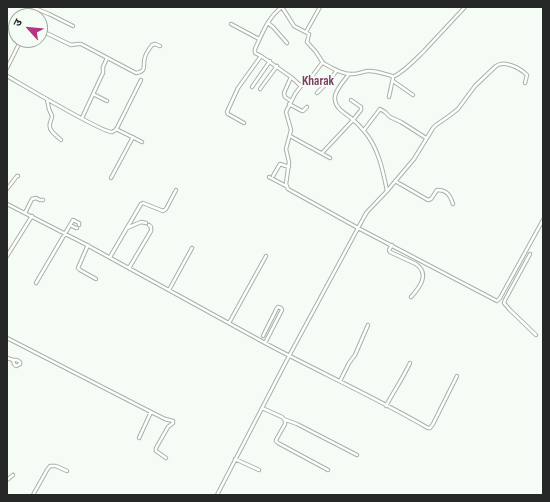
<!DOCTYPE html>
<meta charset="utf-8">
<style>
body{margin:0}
#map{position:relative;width:550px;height:502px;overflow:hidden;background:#f4fcf5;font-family:"Sofia Sans Condensed","Noto Sans Devanagari",sans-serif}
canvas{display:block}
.frame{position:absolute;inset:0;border:8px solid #252826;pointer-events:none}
.north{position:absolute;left:8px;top:8px;width:40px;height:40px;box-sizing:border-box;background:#f4fcf5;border:1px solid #a1a7a2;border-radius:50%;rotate:297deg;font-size:11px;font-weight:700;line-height:16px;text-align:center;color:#252826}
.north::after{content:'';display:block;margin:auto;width:14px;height:18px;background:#b53581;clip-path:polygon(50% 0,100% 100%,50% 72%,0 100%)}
</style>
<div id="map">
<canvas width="550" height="502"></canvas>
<div class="frame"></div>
<div class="north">उ</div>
</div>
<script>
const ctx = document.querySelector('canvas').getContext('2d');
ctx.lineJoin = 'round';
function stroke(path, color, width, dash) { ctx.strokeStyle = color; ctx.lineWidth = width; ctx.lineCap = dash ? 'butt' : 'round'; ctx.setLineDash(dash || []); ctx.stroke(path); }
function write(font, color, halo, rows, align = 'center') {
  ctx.font = font + ' "Sofia Sans Condensed",sans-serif'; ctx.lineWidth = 4; ctx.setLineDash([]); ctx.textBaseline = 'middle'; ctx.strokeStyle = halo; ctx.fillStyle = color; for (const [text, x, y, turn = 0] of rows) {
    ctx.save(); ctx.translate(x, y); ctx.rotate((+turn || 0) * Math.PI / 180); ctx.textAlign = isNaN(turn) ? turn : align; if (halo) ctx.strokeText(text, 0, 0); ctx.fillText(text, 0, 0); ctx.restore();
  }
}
const street = new Path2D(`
 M28,7V16
 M32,7L49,14L73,26
 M282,7L294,26L309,34L307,42L316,52L323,63
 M268,23L273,27L287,43
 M231,24L259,39
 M40,30L71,45L78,44H81L136,73C148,71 142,65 145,57C146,53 149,49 152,45L155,44L160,46
 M306,32L320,7
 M261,56L255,53V49C262,34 268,17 282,7
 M7,68L21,40
 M349,74C345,80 333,92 335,100C336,109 345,113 351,118C356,122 360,126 364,131C378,147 383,170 387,191
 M7,76C21,84 103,133 112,132C115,131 116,130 117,128L141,80
 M393,77C405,71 415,60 424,51C438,36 451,22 465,7
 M393,81L413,95
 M252,87L270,61
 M260,89L277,66
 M317,93L330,80L337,70
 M93,94L107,101
 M389,97L393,78L392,76C384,74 377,71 369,71C364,71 359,74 353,74C343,75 332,68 323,63H322L310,79L301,86L295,94L286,112L291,130L286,149L289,162L286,184L288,189L358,228L497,301L500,298L543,220
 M47,99L49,109L52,116C52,118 51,120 50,123C48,131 56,135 61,140
 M291,101L285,97L284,93L291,77
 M289,104L302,111H303L307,107
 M82,118L101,77L103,73V67L107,58
 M244,123L228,114L227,112L238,88L261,56L291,77L301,86
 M116,129L142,142
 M364,130L380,109L385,112L390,117L401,122L426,138
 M290,136L330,158
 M322,153L353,120L361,110V107L351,100
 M273,176L280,164L289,167
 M269,177L286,186
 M111,178L133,137
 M395,181L428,200L431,199L437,190C447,190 450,195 453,204
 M7,189L17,176H18
 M7,204L85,244L265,343C319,372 375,397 428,428H430L433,424L457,376
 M25,213L32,199L36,198L40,200H43
 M70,225L76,228H77
 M127,228L141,222L146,223
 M88,245L78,268L80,270L96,279
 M392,245L389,250L390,252L416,264C430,274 420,287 411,297
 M530,254L505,300L504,303L510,310L536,335
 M7,256L32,216
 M110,257L141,204L143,203L163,211L166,209L176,190
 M129,268L151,231V227L149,225
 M36,283L73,220L79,223V225
 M169,290L192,248
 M229,323L266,256
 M263,336L277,308L278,307L281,308L282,310L265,343
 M7,338L151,412L165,419L173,421V423L168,427L156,448V451L166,458
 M7,358L13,360H17L20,362V364L16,366L14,364L13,360
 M340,381L349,363L355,355L368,325
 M386,406C394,391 403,378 410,363
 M262,408L282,417L285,420V424L276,440V441L278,443L328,470
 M286,420L297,424L357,455
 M139,438L151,412
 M235,459L259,470
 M7,480L13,475
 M33,495L47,470L50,466H56L67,471
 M217,495L289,356L364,217L367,212L387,191L414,159L433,128L436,125L449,116L458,109L475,86L496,66C505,60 520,68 527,75L525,83`);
stroke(street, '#a8b0a9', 4.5);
stroke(street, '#fff', 2.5);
write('bold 13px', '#7e3d60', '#f4fcf5', [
 ["Kharak",318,82]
]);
</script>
